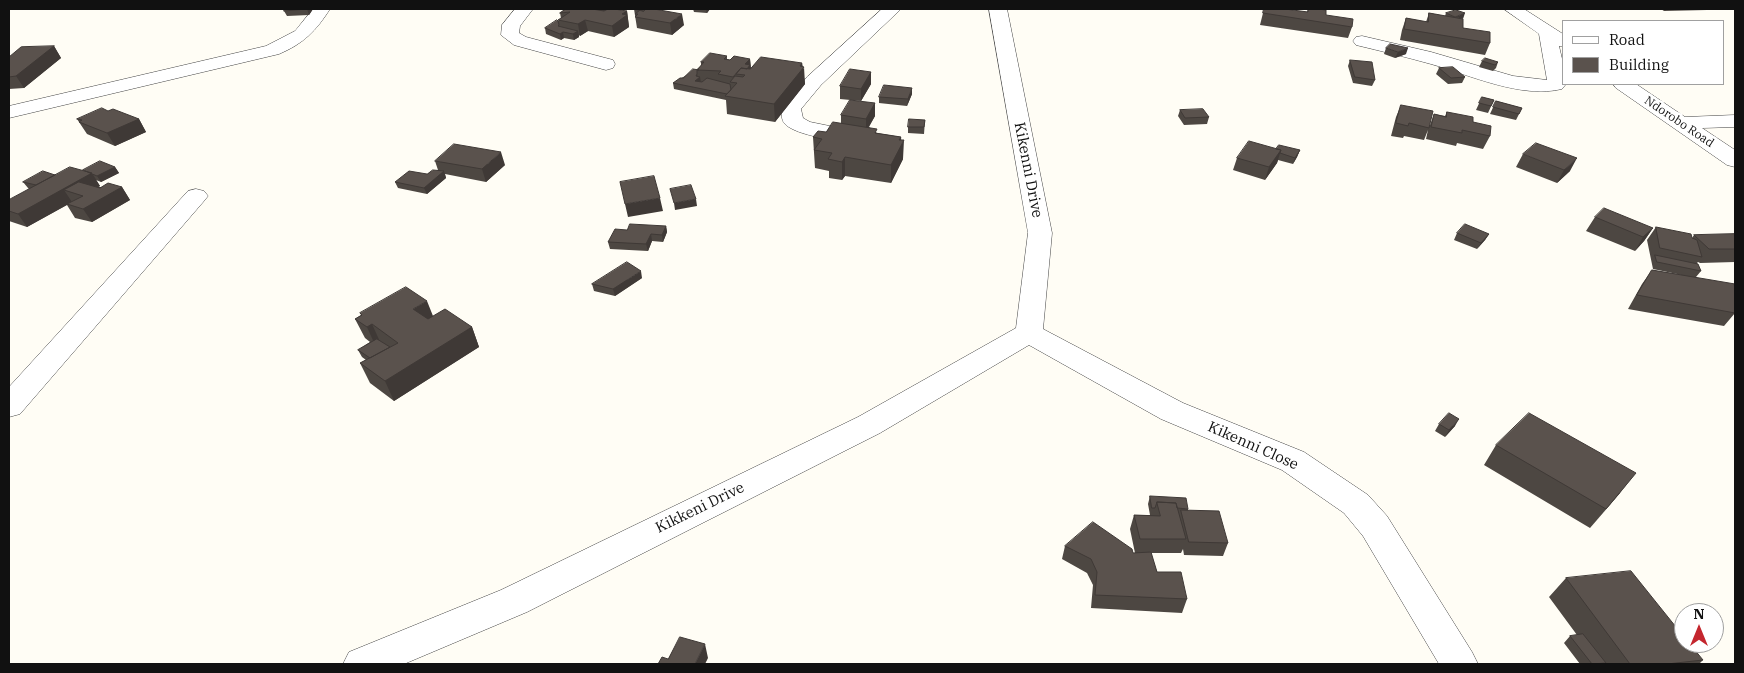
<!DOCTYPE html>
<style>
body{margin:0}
#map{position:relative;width:1744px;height:673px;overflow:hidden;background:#fffdf5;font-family:"IBM Plex Serif",serif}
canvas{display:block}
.frame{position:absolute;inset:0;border:10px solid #111;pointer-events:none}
.legend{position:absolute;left:1562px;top:20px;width:162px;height:65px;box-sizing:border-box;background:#fff;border:1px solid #a0a0a0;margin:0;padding:6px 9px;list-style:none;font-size:15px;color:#111}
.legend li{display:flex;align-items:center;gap:10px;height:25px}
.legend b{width:25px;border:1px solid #a0a0a0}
.north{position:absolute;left:1674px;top:603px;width:50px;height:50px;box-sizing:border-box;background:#fff;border:1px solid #a0a0a0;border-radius:50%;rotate:0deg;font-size:14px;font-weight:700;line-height:20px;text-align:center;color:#111}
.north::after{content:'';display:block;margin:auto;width:18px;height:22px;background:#c4262e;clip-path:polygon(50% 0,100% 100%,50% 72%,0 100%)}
</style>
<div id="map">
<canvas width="1744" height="673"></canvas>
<div class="frame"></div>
<ul class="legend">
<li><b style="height:6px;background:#fff"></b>Road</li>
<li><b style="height:14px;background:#5a524d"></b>Building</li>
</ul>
<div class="north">N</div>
</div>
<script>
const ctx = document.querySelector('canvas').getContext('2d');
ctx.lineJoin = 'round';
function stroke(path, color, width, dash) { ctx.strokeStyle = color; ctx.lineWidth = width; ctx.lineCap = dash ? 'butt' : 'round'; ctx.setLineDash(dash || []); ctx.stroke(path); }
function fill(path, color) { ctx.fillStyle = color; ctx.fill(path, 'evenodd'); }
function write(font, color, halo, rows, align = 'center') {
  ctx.font = font + ' "IBM Plex Serif",serif'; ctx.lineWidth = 5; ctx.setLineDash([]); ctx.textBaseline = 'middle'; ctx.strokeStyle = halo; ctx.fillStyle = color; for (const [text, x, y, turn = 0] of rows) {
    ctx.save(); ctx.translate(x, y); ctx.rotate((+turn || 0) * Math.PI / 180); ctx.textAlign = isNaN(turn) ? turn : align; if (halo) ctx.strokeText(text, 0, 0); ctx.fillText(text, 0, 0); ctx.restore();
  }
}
const minor = new Path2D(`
 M313,9H330C316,31 303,44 279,54L9,118V106L266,46L295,31Z
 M515,9H533L520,26L519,33L526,37L613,60L615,64L613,68L606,70L514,45L501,35L502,25Z
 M882,9H901L821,85L801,109L803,118L810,122L854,131L858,135L854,139C841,143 795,135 785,124C781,120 782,114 781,109L784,105L807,77Z
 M989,9H1007L1052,233L1043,329L1183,403L1304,452L1368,495L1387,516L1472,652L1478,664H1439L1363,536L1344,513L1282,470L1161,419L1029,345L880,433L527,612L404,664H343L349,652L501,590L858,417L1016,328L1028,233Z
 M1504,9H1524L1563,34V46H1559L1563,63V84H1566L1562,89C1521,99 1470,75 1431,64C1406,57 1381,51 1356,45L1353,41L1356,37L1362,36L1431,52L1513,76L1547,80L1539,34Z
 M1613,84H1636L1685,117L1735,115V127L1702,128L1735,150V167L1727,165L1616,88Z
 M196,189L204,191L208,196L204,201L20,414L9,417V387L188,191Z`);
stroke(minor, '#444', 1);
fill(minor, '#fff');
fill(new Path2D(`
 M285,9H313L309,15L287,16L284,11Z
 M565,9L627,11L629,27L614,37L588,31L580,36L579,35V37L574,40L564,38L561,40L546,34L545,28L558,21L561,18L560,13Z
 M634,9L660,10L684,25L672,35L637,28Z
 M693,9H710L707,13L694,12Z
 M1264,9L1307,12L1308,9L1352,27L1348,38L1260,25Z
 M1661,9H1708L1707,10L1664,11Z
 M1429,13L1445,16L1446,13L1463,19V28L1490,43L1485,55L1400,40L1402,30L1406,18L1426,22Z
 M54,46L61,58L24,88L9,89V57Z
 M1386,48L1406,54L1395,58L1384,54Z
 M727,56V59L730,60L750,59L751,68L802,63L805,84L775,122L727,114L726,100L674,89L673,83L697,69L701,66V62Z
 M1350,60L1375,80L1372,86L1353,83L1348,66Z
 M1482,61L1498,62L1496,68L1493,71L1479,67Z
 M1439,68L1465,77L1462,83L1448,84L1436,74Z
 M871,72V84L861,101L840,99V86Z
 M912,94L907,106L879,103V97Z
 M1482,97L1494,100L1488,113L1476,110Z
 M1496,101L1522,108L1516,120L1490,114Z
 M875,103V116L869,127L877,133L901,137L903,159L891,183L845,176L842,180L829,178V171L815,168L813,137L826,132L841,123V115Z
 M1401,105L1430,125L1434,114L1445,116L1447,112L1473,122L1490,136L1483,149L1457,143L1456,146L1426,139L1428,130L1424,140L1404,136L1403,138L1391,136L1396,117Z
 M1180,110L1209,117L1207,124L1184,125L1178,116Z
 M108,111L139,119L146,132L115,146L87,134L77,119Z
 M925,120L924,134L908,133V127Z
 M1276,149L1300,150L1297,157L1293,164L1278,160L1277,163L1265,180L1233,170L1237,158Z
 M1523,154L1570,171L1557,183L1516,167Z
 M435,161L505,165L486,182L445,174L446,178L427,194L398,188L395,182L427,174L438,170Z
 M115,167L119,173L101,182L96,180L100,186L98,187H122L130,200L92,222L75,218L67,205L27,227L9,221V200L29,189L28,188L23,182L55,175Z
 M1595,217L1653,228L1644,241L1635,251L1586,231Z
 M666,226L667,232L663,242L652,241L648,251L610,249L608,242L627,230Z
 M1656,227L1692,238L1694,235L1735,234V262L1700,263L1698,262L1697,263L1701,271L1696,277L1735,313L1724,326L1628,309L1642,284L1652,270L1682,275L1653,269L1647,240Z
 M1457,233L1489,234L1485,240L1477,249L1454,240Z
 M642,278L615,296L594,291L592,284Z
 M360,313L433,316L472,327L479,347L394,401L370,383L360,363L366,360L362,357L358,350L370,342L365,338L355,319L361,315Z
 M1439,424L1455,426L1445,437L1435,431Z
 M1496,445L1620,493L1590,528L1484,465Z
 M1150,496L1188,509V510L1228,543L1223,556L1184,555L1183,549L1181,553H1151L1157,572L1187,599L1182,613L1091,608L1093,585L1087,573L1062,559L1065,546L1135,553L1130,529L1134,515H1153H1150L1148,504Z
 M1566,578L1703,660L1699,664H1580L1564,643L1570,636L1577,635L1549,597Z`), '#4d4742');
fill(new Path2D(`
 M307,9H313L309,15Z
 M589,9H611L595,20Z
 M706,9H710L707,13Z
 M627,11L629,27L614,37L612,26L622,14Z
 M1465,13L1463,19L1455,17Z
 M682,14L684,25L672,35L670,23Z
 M585,20L588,31L580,36L578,24Z
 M578,31L579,37L574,40L573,34Z
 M563,32L564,38L561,40L560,34Z
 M54,46L61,58L24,88L16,76Z
 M1408,48L1406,54L1395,58L1398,52Z
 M750,59L751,71L745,75V64Z
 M802,63L803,69L804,67L805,84L775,122L774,104Z
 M871,72V84L861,101V89Z
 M697,74L698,78L700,77L701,83L695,81L696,76Z
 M912,88V94L907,106L908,99Z
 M875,103V116L866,131V119Z
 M139,119L146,132L115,146L107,133Z
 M901,137L900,147L904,140L903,159L891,183V165Z
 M1281,150L1277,163L1265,180L1269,167Z
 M1300,150L1297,157L1293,164L1295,158Z
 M501,152L505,165L486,182L482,169Z
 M845,157V176L842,180V162Z
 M1577,158L1570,171L1557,183L1564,170Z
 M115,167L119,173L101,182L97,176Z
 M444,171L446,178L427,194L424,188Z
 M92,173L100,186L83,196L64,190L72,202L27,227L18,214Z
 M122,187L130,200L92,222L83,209Z
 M660,198L663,211L628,217L625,204Z
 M696,199L697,206L675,210L674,203Z
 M666,226L667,232L663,242L662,235Z
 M1653,228L1644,241L1635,251L1643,237Z
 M651,234L652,241L648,251L646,244Z
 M1489,234L1485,240L1477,249L1481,243Z
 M641,271L642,278L615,296L613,289Z
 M427,301L435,321L421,329L413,309Z
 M372,324L381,344L376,347L367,327Z
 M472,327L479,347L394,401L385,381Z
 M1459,419L1455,426L1445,437L1449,430Z
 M1636,473L1620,493L1590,528L1606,509Z
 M705,644L708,658L705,664H695Z`), '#3f3936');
const building = new Path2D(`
 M285,9H307L284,11Z
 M566,9H592L604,11L608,9H614L627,11L622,14L627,15L612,26L585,20L578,24L558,20L570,12L560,13Z
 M634,9H646L644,11Z
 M646,9H654L682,14L670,23L635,17L638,14H635L640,10L643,11Z
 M1264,9H1285L1308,12V9H1318L1326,10V15L1353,19L1352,27L1263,13Z
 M1456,10L1465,13L1455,17L1446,13Z
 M1429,13L1463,19V28L1490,32V43L1404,29L1406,18L1428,22Z
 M557,20L558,21L559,25L558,26L578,31L573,34L563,32L560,34L545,28Z
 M1390,44L1408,48L1398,52L1386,48Z
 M54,46L16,76L9,77V57L21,47Z
 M710,53L727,56L724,59L730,60L734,56L750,59L745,64L750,65L747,69L741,68L733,77L718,74L721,71L697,70L704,62H701Z
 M761,57L802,63L800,66L804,67L774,104L725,96L737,83L730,82L735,76L743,77L745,75L736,74L741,68L750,69Z
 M1485,58L1498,62L1495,65L1482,61Z
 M1350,60L1372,62L1375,80L1355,77Z
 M1453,67L1465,77L1451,78L1439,68Z
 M693,69L699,70H697V74L696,76L700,77L695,81L702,82L707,78L730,84L731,90L727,94L673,83L680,78H683Z
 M850,69L871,72L861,89L840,86Z
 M884,85L912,88L908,99L879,97Z
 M1482,97L1494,100L1491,106L1479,103Z
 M850,100L875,103L866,119L841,115Z
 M1496,101L1522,108L1519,114L1493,107Z
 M1401,105L1433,111L1429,128L1409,123L1408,126L1396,123Z
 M102,108L108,111L113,109L139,119L107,133L79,122L82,120L77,119Z
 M1203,109L1209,117L1185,118L1180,110Z
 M1447,112L1473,117V122L1491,126L1490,136L1462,130V133L1431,127L1434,114L1446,117Z
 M909,119L925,120L924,127H908Z
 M833,122L877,129L875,133L901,137L899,140H904L891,165L845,157L842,162L828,159L832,153L814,150L822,139L813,137L818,131L826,132Z
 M1249,141L1281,150L1269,167L1237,158Z
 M1536,143L1577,158L1564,170L1523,154Z
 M454,144L501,152L482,169L435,161Z
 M1279,145L1300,150L1295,158L1280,153L1281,150L1276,149Z
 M100,161L115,167L97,176L83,170Z
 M70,167L92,173L18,214L9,211V200Z
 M433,170L444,171L424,188L395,182L409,171L427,174Z
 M43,171L55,175L36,185L23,182Z
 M654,176L660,198L625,204L620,182Z
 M79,182L100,188L108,183L122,187L83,209L67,204L83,196L64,190Z
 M691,185L696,199L674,203L670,189Z
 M1604,208L1653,228L1643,237L1595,217Z
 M630,224L666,226L662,235L651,234L646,244L608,242L615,229L627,230Z
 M1465,224L1489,234L1481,243L1457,233Z
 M1656,227L1691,234L1692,238L1697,240L1702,257L1660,248Z
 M1735,234V249H1709L1694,235Z
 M1655,255L1698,264L1701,271L1657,262Z
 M627,262L641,271L613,289L592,284Z
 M1652,270L1735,284V313L1637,295Z
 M406,287L427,301L413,309L428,319L445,309L472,327L385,381L360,363L398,343L372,324L367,327L355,319L362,315L360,313Z
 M377,339L390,347L370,358L358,350Z
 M1449,413L1459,419L1449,430L1439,424Z
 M1529,413L1636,473L1606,509L1496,445Z
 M1150,496L1186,498L1188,509L1177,508L1176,503L1157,502L1155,508H1152Z
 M1157,502L1176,503L1186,539H1140L1134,515L1160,516Z
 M1181,510L1219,511L1228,543L1189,542Z
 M1093,522L1132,549L1133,553L1151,552L1157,572H1181L1187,599L1095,595L1097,572L1091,559L1065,546Z
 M1631,571L1684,637V643H1689L1703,660L1667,664H1630L1566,578Z
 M1583,634L1606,663L1592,664L1570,636Z
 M680,637L705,644L695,664H658L662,657L668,659Z`);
fill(building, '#5a524d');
stroke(building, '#3f3936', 1);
write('12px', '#111', '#fff', [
 ["Ndorobo Road",1679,122,34]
]);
write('15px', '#111', '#fff', [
 ["Kikenni Drive",1028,170,79],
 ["Kikenni Close",1253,446,24],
 ["Kikkeni Drive",700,508,-26]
]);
</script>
